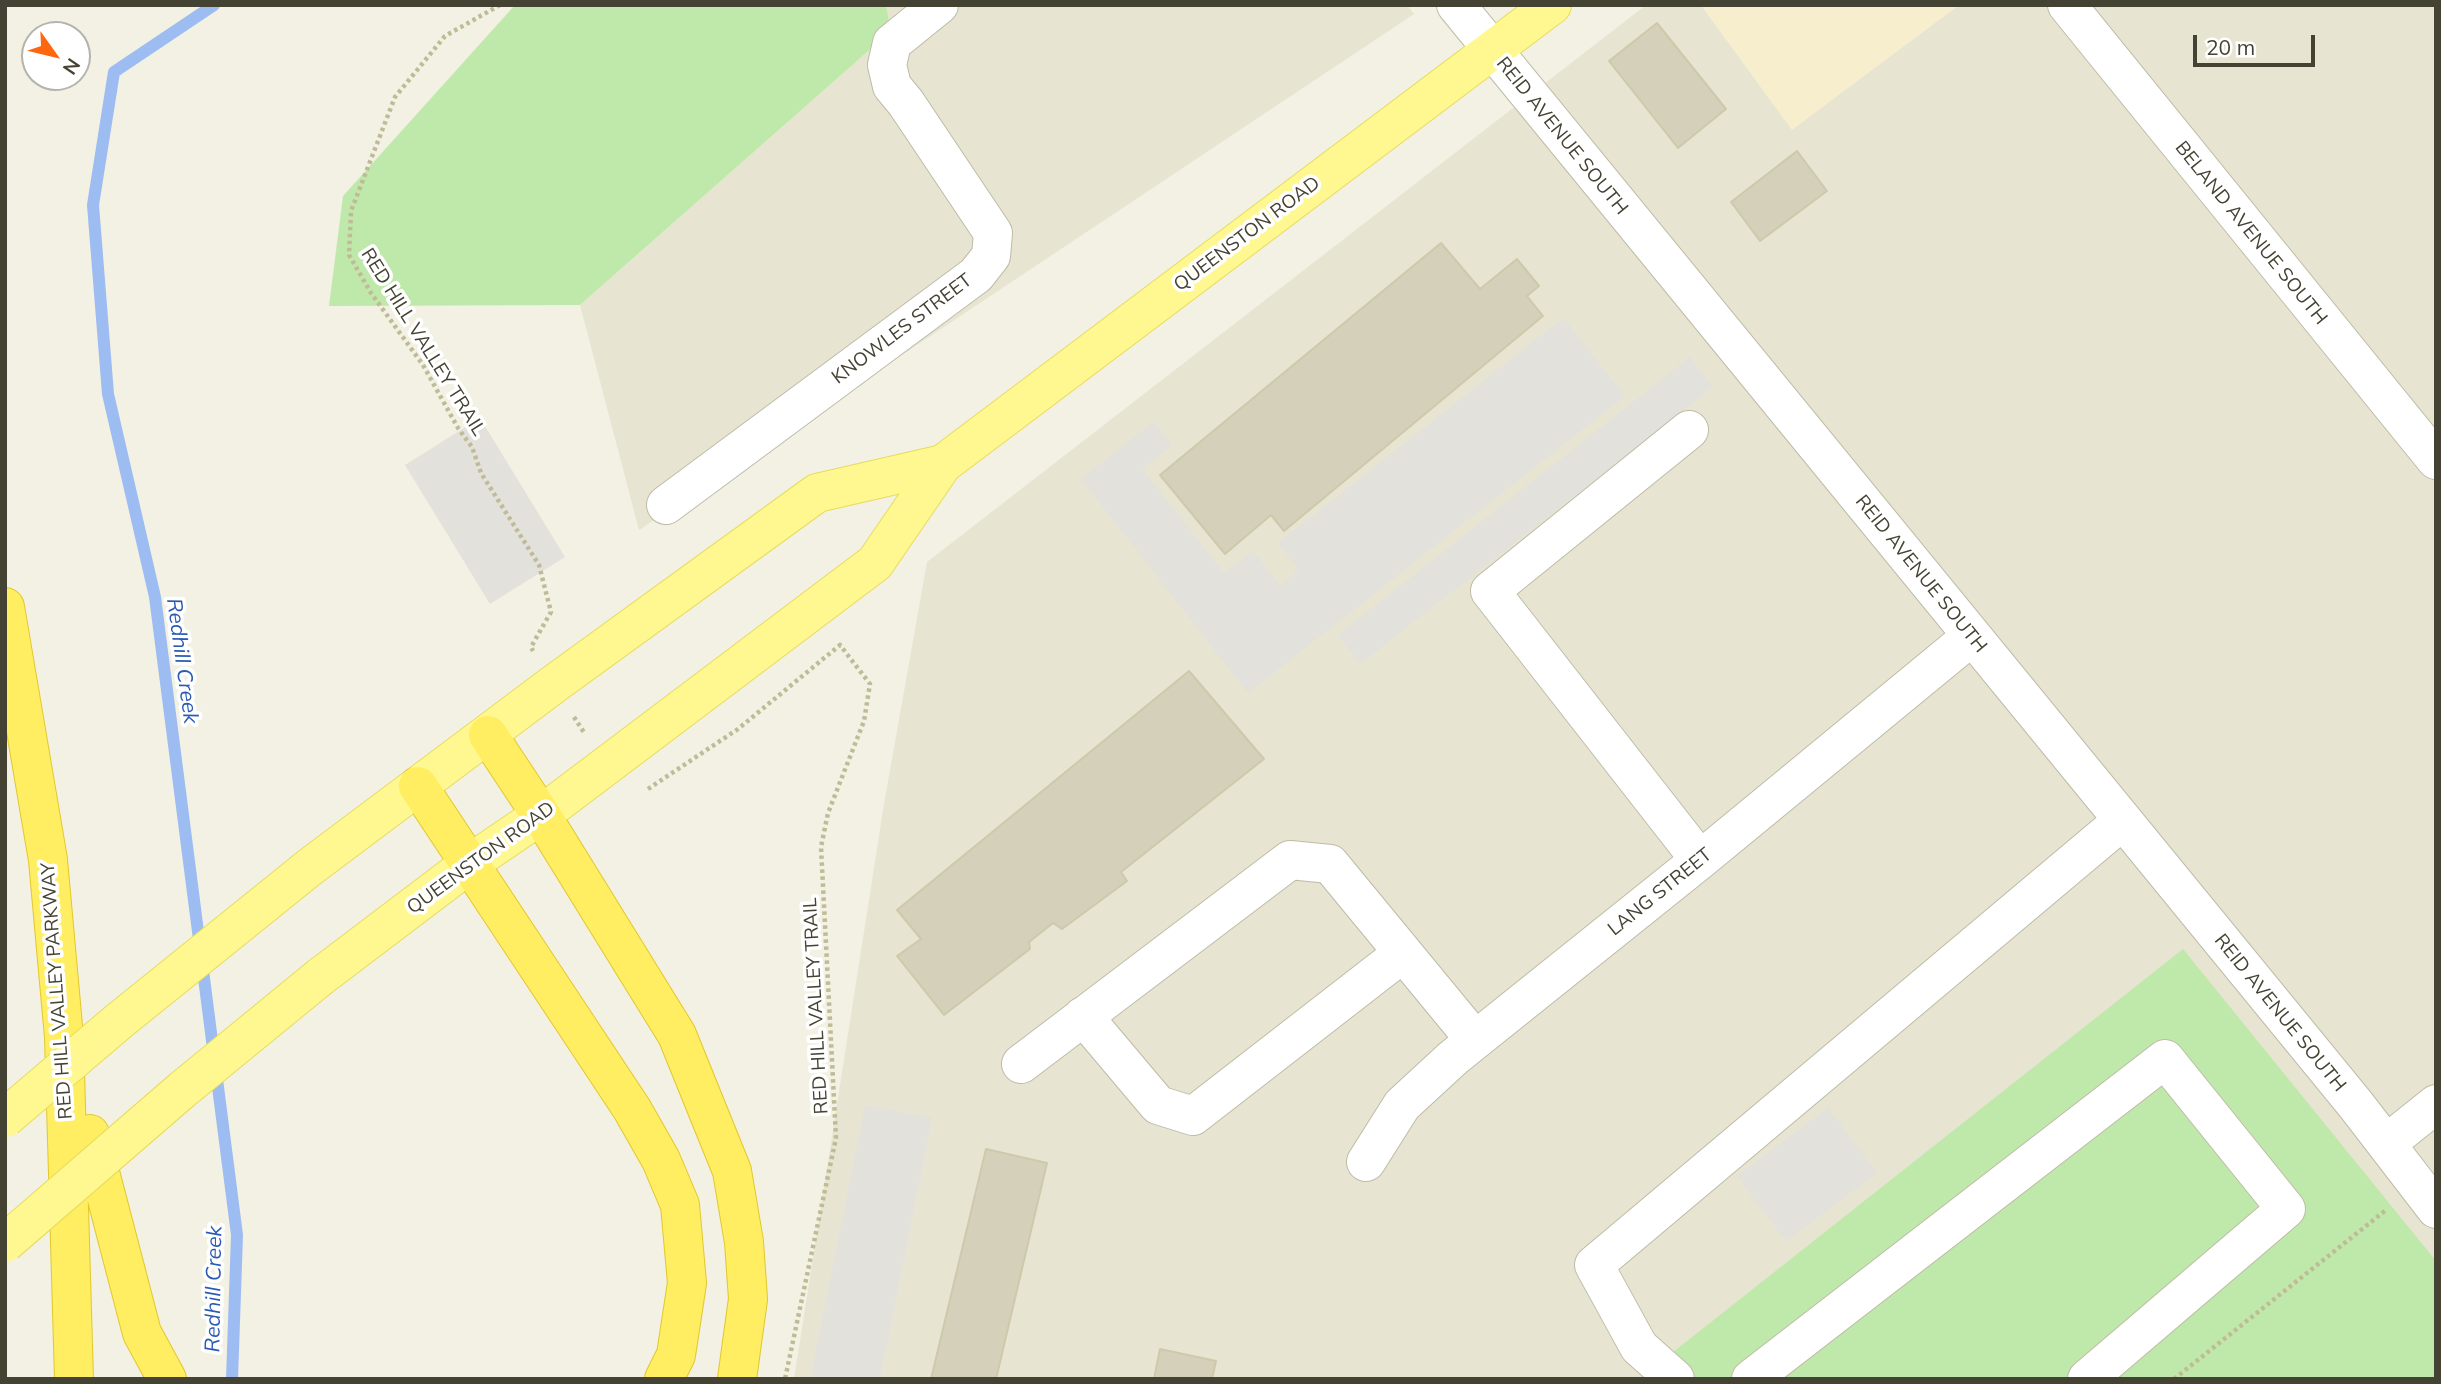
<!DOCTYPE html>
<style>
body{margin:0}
#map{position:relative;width:2441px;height:1384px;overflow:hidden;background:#f2f1e3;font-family:Mulish,sans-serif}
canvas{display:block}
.frame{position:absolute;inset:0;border:7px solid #444233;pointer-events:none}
.north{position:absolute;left:21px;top:21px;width:70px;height:70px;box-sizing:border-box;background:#fff;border:2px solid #b4b3ad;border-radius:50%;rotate:124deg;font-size:19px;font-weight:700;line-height:28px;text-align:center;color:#444233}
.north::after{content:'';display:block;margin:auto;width:24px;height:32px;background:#ff670e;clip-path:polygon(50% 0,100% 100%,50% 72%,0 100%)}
.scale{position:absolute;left:2193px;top:35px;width:122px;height:32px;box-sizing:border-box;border:4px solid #444233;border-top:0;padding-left:9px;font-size:21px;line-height:24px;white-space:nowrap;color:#444233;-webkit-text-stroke:5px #fff;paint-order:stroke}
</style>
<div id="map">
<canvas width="2441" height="1384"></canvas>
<div class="frame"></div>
<div class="north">N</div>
<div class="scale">20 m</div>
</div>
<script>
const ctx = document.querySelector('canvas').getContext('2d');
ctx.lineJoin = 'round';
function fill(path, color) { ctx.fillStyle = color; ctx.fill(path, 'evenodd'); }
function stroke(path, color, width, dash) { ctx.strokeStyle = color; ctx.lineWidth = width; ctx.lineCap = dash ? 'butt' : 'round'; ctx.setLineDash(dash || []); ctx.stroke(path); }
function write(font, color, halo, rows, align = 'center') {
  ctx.font = font + ' Mulish,sans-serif'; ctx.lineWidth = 7; ctx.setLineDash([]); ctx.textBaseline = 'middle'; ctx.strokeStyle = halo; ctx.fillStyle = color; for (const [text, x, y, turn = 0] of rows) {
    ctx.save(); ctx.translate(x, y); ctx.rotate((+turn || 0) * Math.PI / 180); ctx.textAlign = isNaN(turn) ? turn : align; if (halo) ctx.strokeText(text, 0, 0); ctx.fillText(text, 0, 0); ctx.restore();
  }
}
fill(new Path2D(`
 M886,5H1407L1414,14L639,530L580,305L891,31Z
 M1646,5H1701L1792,129L1959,5H2436V1379H794L884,804L927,562Z`), '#e7e5d1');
fill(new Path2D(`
 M1701,5H1959L1792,130Z`), '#f6eecd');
fill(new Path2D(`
 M515,5H886L891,31L580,305L329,306L343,196Z
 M2183,949L2436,1261V1379H1639Z`), '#bfe9aa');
fill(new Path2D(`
 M1563,318L1625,396L1248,693L1081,479L1153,422L1172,445L1142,469L1224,573L1253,551L1280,586L1299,570L1278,543Z
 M1690,357L1713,387L1360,664L1338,635Z
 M480,418L565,557L490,604L405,465Z
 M865,1105L932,1118L880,1379H810Z
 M1828,1108L1877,1173L1786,1241L1737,1176Z`), '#e3e1dc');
stroke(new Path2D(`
 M214,5L114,72L93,205L108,394L155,597L237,1235L232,1379`), '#9dbcf2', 12);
const building = new Path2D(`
 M1657,23L1726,109L1678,148L1609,61Z
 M1797,151L1827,191L1760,241L1731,202Z
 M1441,243L1480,289L1517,259L1539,286L1527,296L1543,316L1284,531L1271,515L1225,554L1160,475Z
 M1189,671L1264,759L1121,872L1127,881L1062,929L1053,923L1029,942L1030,949L944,1015L897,956L921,939L897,910Z
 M986,1149L1047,1163L996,1379H931Z
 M1160,1349L1216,1361L1212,1379H1154Z`);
fill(building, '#d4d0b9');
stroke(building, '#cfc9ac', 2);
const minor = new Path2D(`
 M1456,5L2356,1105L2436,1209
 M2067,5L2436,460
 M1689,430L1490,591L1700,860
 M666,505L976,275L991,256L993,233L906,103L892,86L887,65L892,43L939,5
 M1083,1016L1158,1105L1193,1116L1403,953
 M1021,1064L1290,860L1330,864L1475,1040
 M2386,1144L2436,1104
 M1366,1162L1402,1105L1453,1058L1700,860L1972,636
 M1675,1379L1639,1347L1594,1265L2122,821
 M1751,1379L2165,1059L2286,1209L2087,1379`);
const major = new Path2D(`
 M320,977L469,864L541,815L875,563L943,464L1552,5
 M119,1021L310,867L554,684L817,493L943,464`);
const highway = new Path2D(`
 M5,607L48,860L64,1037L74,1379
 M488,735L541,815L677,1035L732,1171L744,1242L748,1299L737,1379
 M418,786L632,1109L661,1160L680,1205L687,1283L676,1355L664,1379
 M90,1134L142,1333L167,1379`);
stroke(minor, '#bebba6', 40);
stroke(major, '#e7dc5d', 40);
stroke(highway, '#e2c72e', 40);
stroke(new Path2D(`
 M500,5L445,36L395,97L351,211L349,255L371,293L423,365L458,428L472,447L481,473L539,565L551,612L531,647L533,651
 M574,717L585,734
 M648,789L738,729L840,645L870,684L864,721L828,813L821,847L836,1138L785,1379
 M2174,1379L2386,1210`), '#c0bb97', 4.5, [3.5, 3.5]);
stroke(minor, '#fff', 38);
stroke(major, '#fff890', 38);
stroke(highway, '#ffed62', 38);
const majorBridge = new Path2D(`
 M5,1118L119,1021
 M5,1243L182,1090L320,977`);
stroke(majorBridge, '#e7dc5d', 40, []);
stroke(majorBridge, '#fff890', 38);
write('19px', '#444233', '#fff', [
 ["REID AVENUE SOUTH",1562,136,51],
 ["BELAND AVENUE SOUTH",2251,233,51],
 ["QUEENSTON ROAD",1247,234,-37],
 ["KNOWLES STREET",902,329,-37],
 ["RED HILL VALLEY TRAIL",423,342,58],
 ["REID AVENUE SOUTH",1921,574,51],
 ["QUEENSTON ROAD",481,858,-36],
 ["LANG STREET",1660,892,-39],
 ["RED HILL VALLEY PARKWAY",57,991,-94],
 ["RED HILL VALLEY TRAIL",816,1006,-93],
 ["REID AVENUE SOUTH",2280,1013,51]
]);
write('italic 21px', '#2a5bb3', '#fff', [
 ["Redhill Creek",182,661,82],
 ["Redhill Creek",214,1289,-89]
]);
</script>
